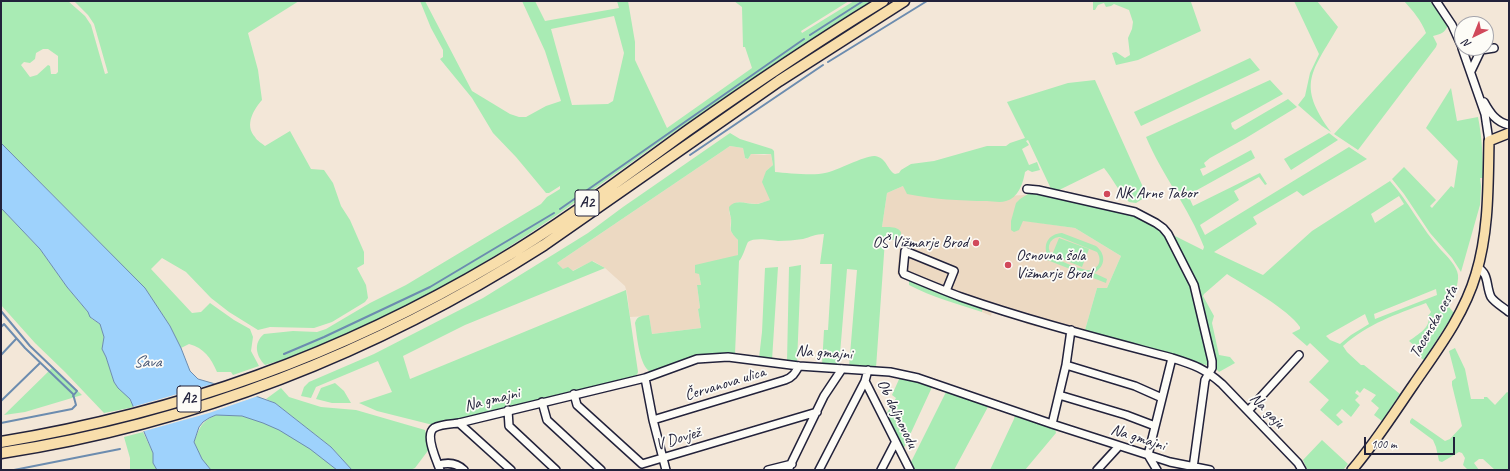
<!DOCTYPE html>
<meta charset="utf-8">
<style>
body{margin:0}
#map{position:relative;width:1510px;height:471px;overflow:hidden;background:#f3e7d8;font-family:Caveat,sans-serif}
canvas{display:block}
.frame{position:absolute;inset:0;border:2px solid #22223b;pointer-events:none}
.north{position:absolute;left:1454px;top:16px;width:40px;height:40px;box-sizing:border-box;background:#fdfcf7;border:1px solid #a5a5ac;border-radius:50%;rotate:223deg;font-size:11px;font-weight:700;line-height:16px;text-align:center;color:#22223b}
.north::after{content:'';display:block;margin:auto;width:14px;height:18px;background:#d1495b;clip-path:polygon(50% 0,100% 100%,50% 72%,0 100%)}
.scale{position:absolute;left:1364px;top:437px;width:91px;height:18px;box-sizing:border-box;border:2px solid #22223b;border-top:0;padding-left:5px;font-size:12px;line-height:14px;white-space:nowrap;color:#22223b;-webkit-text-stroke:3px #fdfcf7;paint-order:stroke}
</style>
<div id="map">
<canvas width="1510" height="471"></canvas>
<div class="frame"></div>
<div class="north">N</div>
<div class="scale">100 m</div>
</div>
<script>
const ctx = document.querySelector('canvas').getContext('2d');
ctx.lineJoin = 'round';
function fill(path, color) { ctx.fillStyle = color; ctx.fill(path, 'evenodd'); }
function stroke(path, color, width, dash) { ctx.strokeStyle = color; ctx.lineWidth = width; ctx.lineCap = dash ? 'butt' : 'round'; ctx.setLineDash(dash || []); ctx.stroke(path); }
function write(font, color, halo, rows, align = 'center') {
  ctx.font = font + ' Caveat,sans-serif'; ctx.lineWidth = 3.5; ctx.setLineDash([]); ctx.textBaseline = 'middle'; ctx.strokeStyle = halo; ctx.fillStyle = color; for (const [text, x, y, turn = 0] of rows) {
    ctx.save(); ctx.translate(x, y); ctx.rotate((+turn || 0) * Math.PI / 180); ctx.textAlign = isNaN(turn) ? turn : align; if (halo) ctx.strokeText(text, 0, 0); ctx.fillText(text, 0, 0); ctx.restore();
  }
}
fill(new Path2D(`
 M730,146L743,148L745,158L748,159L751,154L764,155L771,154L773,165L766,171L764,180L771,200L757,204L738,202L733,204L729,212L731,218L730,229L732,233L738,240V255L699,274L701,285H697L700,308L698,309L701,328L652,334L649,316L630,317L627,293L625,286L605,268L593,261L572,271L563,269L557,263Z
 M903,186L975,197L1026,195L1020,220L1075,228L1121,256L1107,288H1097L1085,330L1039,317L1037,327L1026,324L1025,321L992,311L991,316L982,312V308L897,274L901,232L882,227L887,193Z`), '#ecd9c2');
fill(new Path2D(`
 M1,1H68L85,16L91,25L105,74L108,73L94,24L88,15L74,1H299L248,33L258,70L262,100C254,109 244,125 255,137C257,141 262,143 265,146L290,131L311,169L324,170L333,183L341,206L350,220L364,252V264L357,268L366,285L368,298L365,302L332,322L314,328L270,327L258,330L229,312L211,298L186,272L162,258L151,269L192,313L201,312L210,303L234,320L250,329L253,337L251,351L259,366L233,375L231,372H217C211,358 204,348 189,344L181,348L170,326L145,288L1,143ZM43,49H48L58,56V72L56,74H51L50,66L48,65L37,75L30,77L21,65L24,62L30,63L35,59L36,53Z
 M420,1H425L472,91L510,114L519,117H526L546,106L561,101L545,51L522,1H535L545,21L619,8L617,1H628L635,42V60L667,128L752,68L745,47H743L742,7L734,1H849L801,31L802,33L854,1H871C808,41 745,83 684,125C614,174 546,226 473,269C411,306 344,337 277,362H275L265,365C256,356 253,343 264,334L293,331L317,332L326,329L370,303L406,285L541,204L547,197L560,189V186L549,193H546L516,157L493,133L472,98L440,59L443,57V50L431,28ZM614,16L624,53L613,101L608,104L572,105L551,29Z
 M1093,1H1192L1191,2L1201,31L1138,60L1116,65L1112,53L1116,52L1125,58L1130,55L1128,38L1132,29L1133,22L1129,10L1114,4L1111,6L1106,7L1104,3L1098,5L1095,10H1093Z
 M1294,1H1317L1338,27C1312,72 1296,84 1331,132L1322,126L1298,105L1305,96L1310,73L1319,54Z
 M1404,1H1430L1448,25C1445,33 1441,34 1433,36L1437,44L1436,47L1358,150L1334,134L1426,33C1421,20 1413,11 1404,1Z
 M1250,58L1260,70L1141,126L1134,112Z
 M1095,80L1147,196L1136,203L1129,202C1119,192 1113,179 1104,168L1053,193L1028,140L1026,141L1029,145L1022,149L1029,165L1037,162L1040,170L1032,172L1028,170L1025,172C1023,184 1018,198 1006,201C1000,203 992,201 987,201C960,201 933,199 907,194L903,186L887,193L882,227C889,227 897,226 901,232V240H885L876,368L849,367L857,270L847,269L839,366L822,365L824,330H828L832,264H820L824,234C816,234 810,237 803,239C795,240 786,241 778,241C771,240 754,237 748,242C746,245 743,257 739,261L735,354L701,355L651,372C639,367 637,335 635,323C637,315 643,316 649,315L652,334L701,328L698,309L700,308L697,285H701L699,274L695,273V265L738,255V240C727,228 732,231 731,218C730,214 729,211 729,207C736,198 748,205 758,204C762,203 766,201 770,200L762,182L766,171L773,165L771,154H751L748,159L745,158L743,148L730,146L557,263L563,269L568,267L573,271L592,261L605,268L465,325L403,356L410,379L626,290L638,372L636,377L458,421L433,425L377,411L359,403L392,392L378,361L316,387L311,398L301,396L304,387L309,382L374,354L483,298L588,233L623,207L730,133L740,139L772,149L774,151L775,172C787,173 814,176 825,173C837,171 865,155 875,156C887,158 887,170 895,174L899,173L901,170L911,164L934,161L987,146H1006L1010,143L1025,138L1007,102L1068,83Z
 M1270,80L1283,94L1231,123L1232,127L1235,130L1288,99L1297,107L1246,138L1210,158L1204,163L1206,167L1200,169L1203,176L1251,150L1255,158L1188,195L1193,206L1260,173L1267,184L1265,185L1259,177L1234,191L1239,200L1200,225L1205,235L1349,147L1367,159L1303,196L1297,191L1253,217L1257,224L1214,252L1263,275L1312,231L1390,181C1409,202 1421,228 1441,250C1447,256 1457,266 1458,275C1459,284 1453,298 1449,307L1454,313L1424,360L1415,354L1416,347L1409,341C1417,335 1432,327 1428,316L1431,312L1426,303C1395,315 1369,323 1343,346L1347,352L1361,365H1364L1400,394L1382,421L1374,415L1379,408L1371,401L1376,395L1364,388L1360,393L1357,390L1355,393L1359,396L1355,400L1360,405L1351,417L1342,409L1336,415L1343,422L1338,426L1320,410L1329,400L1309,382L1329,361L1310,343L1307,346L1292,333L1300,329V327C1288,309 1246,286 1227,274L1204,294L1203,296L1214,316L1212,323L1219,355L1230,357L1235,363L1219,372L1214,366L1198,299L1172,236L1173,235L1203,250L1204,247C1189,208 1162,175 1146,137ZM1399,196L1404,204L1375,223L1371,214ZM1436,289L1437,295L1375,319L1374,314ZM1365,314L1369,324L1351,335L1340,344L1330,340L1326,336Z
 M1451,88L1457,121L1478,117C1482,137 1483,157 1483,178H1480L1481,186L1480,205L1461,272L1452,258L1430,233L1404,194L1392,179L1404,167L1436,200L1430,206L1432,208L1451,186L1454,188L1458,161L1426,128Z
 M1329,133L1338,140L1291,170L1284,159Z
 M1039,187L1049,189L1052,195L1135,216L1162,230L1192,285L1210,358L1209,366L1177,356L1085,330L1097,288H1107L1121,256L1075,228L1023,221L1019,230L1014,232L1011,230V221L1016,203L1020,199Z
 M1,208L40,249L67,287L88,312L92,319L100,324L104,337L102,349L106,357L114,382L118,388L127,395L134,407L104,413L65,372L35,343L1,305Z
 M1062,233L1096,246C1106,254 1106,266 1094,273L1107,279L1106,283L1042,258L1043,254L1047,255C1043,243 1049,234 1062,233ZM1060,237L1097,252C1103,261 1098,271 1086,270C1076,267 1042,258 1050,243C1052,239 1056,237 1060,237Z
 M1059,238L1089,249L1082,267L1052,255Z
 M801,265L797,363L787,362L789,267Z
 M778,267L772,360L759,358L762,332L765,268Z
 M909,278L982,308V312C957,304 932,297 909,285Z
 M1455,348L1465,369L1471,399H1484V397H1487L1495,405L1507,392L1509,393V470H1495L1483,459H1479L1474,463L1479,470H1468L1463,465L1465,458L1462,453L1459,452L1442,462L1439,461L1436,447L1433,440L1410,423V421L1412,418L1445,441L1450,439L1462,426L1452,385V381L1456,378L1449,351Z
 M53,367L82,395L25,412L4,415Z
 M900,377L933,385L903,450L885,416L896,398L892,395Z
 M335,383L344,391L351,403H332L316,399L321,388Z
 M281,388L289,397L321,407L356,410L425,430L430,448L415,468L410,470H352L331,447L275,403L266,399Z
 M947,390L989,405L954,470H914L910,464Z
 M216,415C224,415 233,415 241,416C276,422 311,447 337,470H211L202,459L194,442C200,427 201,422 216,415Z
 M1015,415L1055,429L1056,433L1025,470H990L1014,419Z
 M143,432L153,453V463L157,470H130V458L124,437Z
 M1322,440L1348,464L1343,470L1307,469L1303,460Z`), '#a9ebb4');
const water = new Path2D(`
 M1,143L145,288L170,326L181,348L190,371L198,379L250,394L275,403L331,447L352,470H337L310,449L279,430L263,423L242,416L216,415L209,418L203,422L199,427L194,442L202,459L211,470H157L153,463V453L130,399L118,388L114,382L106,357L102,349L104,337L100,324L90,317L88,312L67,287L40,249L1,208Z`);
fill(water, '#9ed2fc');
stroke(water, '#6c8caf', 1);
fill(new Path2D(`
 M216,383L261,395L209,413L141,432L132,407Z`), '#f3e7d8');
stroke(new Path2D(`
 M810,35L863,1
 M828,62L927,1
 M690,155L823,65
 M560,209L804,39
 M1,311L30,346L77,391L73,396
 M1,327L4,324L25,348L73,394L76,405L72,409L1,423
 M284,354L324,337L430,287L554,213
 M1,355L16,339
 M1,401L40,363
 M14,470L120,449`), '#6c8caf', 2);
const minor = new Path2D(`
 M1436,1L1452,25L1462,47
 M1462,48L1485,114L1489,141
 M1481,50L1494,48
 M1471,71L1481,50L1480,48
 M1484,102C1490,113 1496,122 1509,125
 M1027,189L1038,190L1135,212L1156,223L1163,228L1168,234L1194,285L1212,361V368L1205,380L1193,468
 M1478,268C1489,273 1486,287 1491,297C1494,302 1504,308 1509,312
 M946,291L954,271L905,251L903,272L904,274C923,282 942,290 961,297C1030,321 1101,339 1172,358C1194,365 1204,368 1222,384L1298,463L1302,470
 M1066,365L1135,386L1162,398
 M645,378L653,420L666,470
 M865,381L910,470
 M574,394L577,405L642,464L817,412
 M1059,395L1126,415L1155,426
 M542,402L547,420L601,470
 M508,410L509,426L556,470
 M1248,411L1299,355
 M653,420L785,380C793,377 795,373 799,366
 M459,423L511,470
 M1052,424L1066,365L1071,330
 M438,465C448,462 457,463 464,470
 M440,470C437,461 424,435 434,428C441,424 452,424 459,423L645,378L697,359L728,357L799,366L890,372L918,378L1052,424L1170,462L1210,470
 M768,470L792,464
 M788,470L824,396L842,369
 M819,470L865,381L868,370
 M881,470L895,443
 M1097,470L1119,446
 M1157,470L1148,455L1172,358`);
const major = new Path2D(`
 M1352,470C1375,443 1394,413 1414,384C1438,349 1464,315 1476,274C1489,231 1488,186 1489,141L1509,133`);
const highway = new Path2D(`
 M1,442C181,412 340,355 497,262C563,223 625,176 687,131C751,86 816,42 883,1
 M1,453C197,423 378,351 544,245L779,81L904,1`);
stroke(minor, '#22223b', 10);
stroke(major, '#22223b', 12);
stroke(highway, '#22223b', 13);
stroke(minor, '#fdfcf7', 7);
stroke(major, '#f8deab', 9);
stroke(highway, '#f8deab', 10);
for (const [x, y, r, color] of [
 [1107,194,4,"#d1495b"],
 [976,243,4,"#d1495b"],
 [1008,265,4,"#d1495b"]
]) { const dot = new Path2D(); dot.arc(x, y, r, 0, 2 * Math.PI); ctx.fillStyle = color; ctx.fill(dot); stroke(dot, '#fdfcf7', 1.5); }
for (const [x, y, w] of [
 [587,203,24],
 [189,399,24]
]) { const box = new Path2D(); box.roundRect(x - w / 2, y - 13, w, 26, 3); ctx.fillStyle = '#fdfcf7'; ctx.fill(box); stroke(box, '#22223b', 1); }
write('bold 15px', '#22223b', null, [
 ["A2",587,203],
 ["A2",189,399]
]);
write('16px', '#22223b', '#fdfcf7', [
 ["NK Arne Tabor",1115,194],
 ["OŠ Vižmarje Brod",968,243,"right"],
 ["Osnovna šola",1016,256],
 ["Vižmarje Brod",1016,274]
], 'left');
write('16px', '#22223b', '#fdfcf7', [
 ["Tacenska cesta",1434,322,-60],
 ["Na gmajni",824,353,4],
 ["Červanova ulica",725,384,-17],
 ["Na gmajni",492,400,-14],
 ["Na gaju",1267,411,46],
 ["Ob daljnovodu",897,414,64],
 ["Na gmajni",1138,438,18],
 ["V Dovjež",678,439,-17]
]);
write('italic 17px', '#475775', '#fdfcf7', [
 ["Sava",147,363]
]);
</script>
